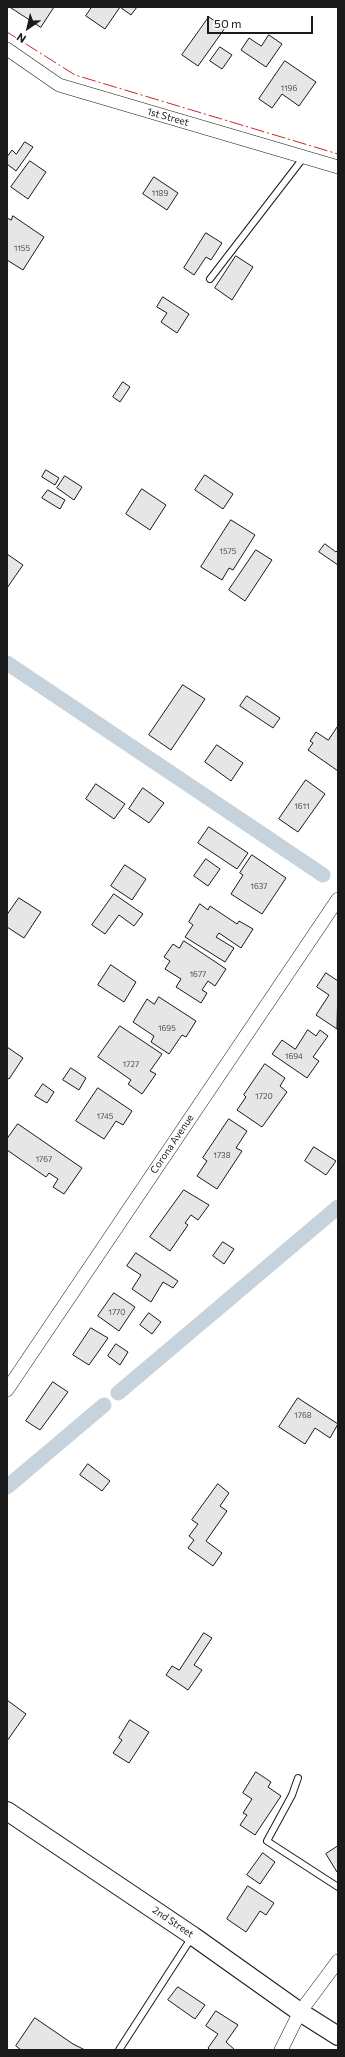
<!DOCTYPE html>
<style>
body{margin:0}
#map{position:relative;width:345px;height:2057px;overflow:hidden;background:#fff;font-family:Commissioner,sans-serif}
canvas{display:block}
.frame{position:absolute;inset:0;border:8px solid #1a1a1a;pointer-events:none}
.north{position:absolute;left:8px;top:8px;width:40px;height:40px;-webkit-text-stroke:3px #fff;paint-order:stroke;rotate:214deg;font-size:11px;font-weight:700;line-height:16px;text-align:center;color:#1a1a1a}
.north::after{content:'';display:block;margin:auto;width:14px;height:18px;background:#1a1a1a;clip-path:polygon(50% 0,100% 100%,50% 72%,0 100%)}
.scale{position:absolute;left:207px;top:16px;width:106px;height:18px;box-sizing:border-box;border:2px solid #1a1a1a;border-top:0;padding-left:5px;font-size:12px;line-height:14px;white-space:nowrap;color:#1a1a1a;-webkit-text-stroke:3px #fff;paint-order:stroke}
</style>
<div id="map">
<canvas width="345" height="2057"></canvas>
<div class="frame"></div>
<div class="north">N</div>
<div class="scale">50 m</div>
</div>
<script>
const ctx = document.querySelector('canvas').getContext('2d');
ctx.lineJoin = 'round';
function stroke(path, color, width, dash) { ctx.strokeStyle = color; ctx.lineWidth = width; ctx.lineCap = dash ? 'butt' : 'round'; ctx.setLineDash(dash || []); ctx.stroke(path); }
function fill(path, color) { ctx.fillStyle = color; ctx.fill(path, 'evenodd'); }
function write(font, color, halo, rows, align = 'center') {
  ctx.font = font + ' Commissioner,sans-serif'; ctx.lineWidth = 3; ctx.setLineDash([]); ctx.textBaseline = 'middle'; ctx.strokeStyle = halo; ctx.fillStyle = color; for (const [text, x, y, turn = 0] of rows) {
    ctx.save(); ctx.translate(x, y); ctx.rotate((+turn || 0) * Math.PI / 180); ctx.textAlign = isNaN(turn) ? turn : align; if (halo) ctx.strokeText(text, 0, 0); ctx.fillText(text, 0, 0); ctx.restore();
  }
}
stroke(new Path2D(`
 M7,663L323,875
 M118,1393L338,1207
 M7,1487L104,1405`), '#c6d2dc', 15);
const building = new Path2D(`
 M10,7H54L41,27Z
 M92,7H137L131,15L120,7L105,29L86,16Z
 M209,17L225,28L198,66L182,55Z
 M269,35L282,44L266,67L241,50L249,38L261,46Z
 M220,47L232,55L222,69L210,61Z
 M285,61L316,82L299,106L282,94L272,108L259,99Z
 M25,142L33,147L16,171L7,164V157L12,150L16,154Z
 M30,161L46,172L28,199L11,187Z
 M154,177L178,193L167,210L143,194Z
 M13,216L44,237L23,270L7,260V218L11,220Z
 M206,233L222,243L211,260L206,257L194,275L184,268Z
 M236,256L253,267L232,300L215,288Z
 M163,297L189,314L177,333L161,322L167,313L157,307Z
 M123,382L130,387L120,402L113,397Z
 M46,470L59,478L55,485L42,477Z
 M205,475L233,494L223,509L195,490Z
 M65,476L82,487L74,500L57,488Z
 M142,489L166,505L150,530L126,514Z
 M48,490L65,500L60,509L42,498Z
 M231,520L255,535L233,570L229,568L222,580L201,567Z
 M325,544L336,552L338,550V565L319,552Z
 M256,550L272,560L245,601L229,590Z
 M7,554L23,565L7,588Z
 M183,685L205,699L171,750L149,735Z
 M247,696L280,718L273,728L240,706Z
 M338,726V771L308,750L313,743L310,741L316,732L328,740Z
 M217,745L243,763L231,781L205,762Z
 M306,780L325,794L298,832L279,819Z
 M96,784L125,804L114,819L86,799Z
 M143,788L164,803L149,823L129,809Z
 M209,827L248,853L237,869L198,843Z
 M252,855L286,878L262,914L231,894L243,875L240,873Z
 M206,859L220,869L208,886L194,876Z
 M125,865L146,879L132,900L111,886Z
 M114,894L143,914L134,926L119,915L105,934L92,925Z
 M19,898L41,912L24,938L7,927V915Z
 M200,904L208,910L210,906L237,924L239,921L253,929L241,948L219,933L216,937L234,948L225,962L185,937L193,925L189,922Z
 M184,941L226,969L215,986L208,981L202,990L207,993L201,1003L176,987L181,979L165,969L170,961L164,957L173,944L179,948Z
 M111,965L136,982L124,1002L98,985Z
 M326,973L338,981L337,1029L316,1015L329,995L317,987Z
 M159,997L196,1021L186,1037L182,1035L169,1054L151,1042L154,1036L133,1022L147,999L154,1004Z
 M120,1026L162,1054L150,1071L156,1074L142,1094L128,1084L131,1080L98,1057Z
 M308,1030L316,1036L320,1030L328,1036L313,1057L319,1061L307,1078L272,1054L282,1040L295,1049Z
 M7,1047L23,1058L9,1079L7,1078Z
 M265,1064L285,1078L280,1086L287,1092L262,1127L237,1110L246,1097L244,1095Z
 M71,1068L86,1078L79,1090L63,1080Z
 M43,1084L54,1092L47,1103L35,1096Z
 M98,1088L132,1111L123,1125L116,1121L104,1139L76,1121Z
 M229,1119L247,1131L236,1148L242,1151L217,1189L197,1176L207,1161L203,1158Z
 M18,1124L82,1168L64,1194L53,1187L58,1179L49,1173L46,1177L7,1150V1139Z
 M314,1147L336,1161L326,1175L305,1161Z
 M184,1190L209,1205L198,1220L191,1215L185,1223L188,1225L170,1251L150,1237Z
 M223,1242L234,1249L224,1264L213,1256Z
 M136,1253L178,1281L173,1288L163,1282L151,1302L132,1289L141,1275L127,1266Z
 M114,1293L135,1307L119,1331L98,1316Z
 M149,1313L161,1322L152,1334L140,1325Z
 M91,1328L108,1338L89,1365L73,1355Z
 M116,1344L128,1352L120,1365L108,1356Z
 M53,1382L68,1392L40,1430L26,1421Z
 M298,1398L338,1424L330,1438L315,1428L305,1444L279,1427Z
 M88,1464L110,1481L102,1491L80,1475Z
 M218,1484L229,1493L220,1506L227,1511L206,1541L222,1553L213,1566L188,1548L194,1540L189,1536L198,1524L192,1520Z
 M204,1633L212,1638L194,1665L202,1670L188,1690L166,1675L172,1666L179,1670Z
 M7,1700L26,1714L7,1741Z
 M130,1720L149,1732L129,1763L113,1753L122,1740L119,1738Z
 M256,1772L271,1782L268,1787L281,1796L255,1835L240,1825L247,1815L243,1813L252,1799L243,1793Z
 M338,1846V1871L337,1872L326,1854Z
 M263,1853L275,1862L260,1884L247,1875Z
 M248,1886L274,1903L266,1915L260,1911L246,1932L227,1919Z
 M178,1987L205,2005L195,2019L168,2000Z
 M216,2011L238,2025L226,2042L235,2050H210L208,2048L218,2034L206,2026Z
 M35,2018L73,2044L85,2050H21L16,2046Z`);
fill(building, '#e6e6e6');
stroke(building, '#1a1a1a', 1);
const lane = new Path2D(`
 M210,279L304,157
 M298,1778L292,1795L267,1841L338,1887
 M119,2050L192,1937`);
const street = new Path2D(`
 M7,49L59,85L338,167
 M7,1390L338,899
 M281,2050L300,2012L338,1961`);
const secondary = new Path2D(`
 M7,1811L193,1936L300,2012L338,2036`);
stroke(lane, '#1a1a1a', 8);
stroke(street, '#1a1a1a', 14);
stroke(secondary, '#1a1a1a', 20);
stroke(lane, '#fff', 6);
stroke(street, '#fff', 13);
stroke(secondary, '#fff', 18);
stroke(new Path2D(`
 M7,32L75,75L338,154`), '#c62828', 1, [14, 3, 2, 3]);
write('8px', '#4d4d4d', null, [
 ["1196",289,88],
 ["1189",160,193],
 ["1155",22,248],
 ["1575",228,551],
 ["1611",302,806],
 ["1637",259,886],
 ["1677",198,974],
 ["1695",167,1028],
 ["1694",294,1056],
 ["1727",131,1064],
 ["1720",264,1096],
 ["1745",105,1116],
 ["1738",222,1155],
 ["1767",44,1159],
 ["1770",117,1312],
 ["1768",303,1415]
]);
write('10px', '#1a1a1a', '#fff', [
 ["1st Street",168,117,16],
 ["Corona Avenue",172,1144,-56],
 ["2nd Street",173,1922,34]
]);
</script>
